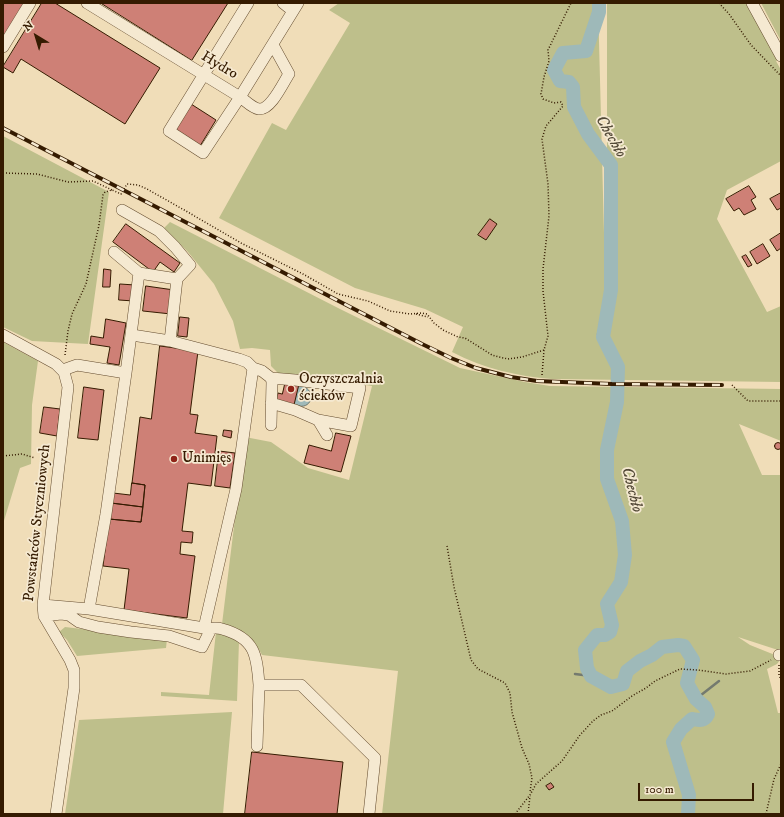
<!DOCTYPE html>
<meta charset="utf-8">
<style>
body{margin:0}
#map{position:relative;width:784px;height:817px;overflow:hidden;background:#f0ddb8;font-family:"IM FELL DW Pica",serif}
canvas{display:block}
.frame{position:absolute;inset:0;border:4px solid #351b01;pointer-events:none}
.north{position:absolute;left:16px;top:16px;width:40px;height:40px;-webkit-text-stroke:3px #f5e9d1;paint-order:stroke;rotate:322deg;font-size:11px;font-weight:700;line-height:16px;text-align:center;color:#351b01}
.north::after{content:'';display:block;margin:auto;width:14px;height:18px;background:#351b01;clip-path:polygon(50% 0,100% 100%,50% 72%,0 100%)}
.scale{position:absolute;left:638px;top:783px;width:116px;height:18px;box-sizing:border-box;border:2px solid #351b01;border-top:0;padding-left:5px;font-size:12px;line-height:14px;white-space:nowrap;color:#351b01;-webkit-text-stroke:3px #f5e9d1;paint-order:stroke}
</style>
<div id="map">
<canvas width="784" height="817"></canvas>
<div class="frame"></div>
<div class="north">N</div>
<div class="scale">100 m</div>
</div>
<script>
const ctx = document.querySelector('canvas').getContext('2d');
ctx.lineJoin = 'round';
function fill(path, color) { ctx.fillStyle = color; ctx.fill(path, 'evenodd'); }
function stroke(path, color, width, dash) { ctx.strokeStyle = color; ctx.lineWidth = width; ctx.lineCap = dash ? 'butt' : 'round'; ctx.setLineDash(dash || []); ctx.stroke(path); }
function write(font, color, halo, rows, align = 'center') {
  ctx.font = font + ' "IM FELL DW Pica",serif'; ctx.lineWidth = 3.5; ctx.setLineDash([]); ctx.textBaseline = 'middle'; ctx.strokeStyle = halo; ctx.fillStyle = color; for (const [text, x, y, turn = 0] of rows) {
    ctx.save(); ctx.translate(x, y); ctx.rotate((+turn || 0) * Math.PI / 180); ctx.textAlign = isNaN(turn) ? turn : align; if (halo) ctx.strokeText(text, 0, 0); ctx.fillText(text, 0, 0); ctx.restore();
  }
}
fill(new Path2D(`
 M339,3H598L607,348V3H746L779,60L776,61L781,70V161L727,190L717,219L767,312L781,306V382L552,379C516,376 485,369 452,352L463,327L425,309L355,288L219,218L272,123L286,130L350,23L329,10Z
 M761,3H781V41Z
 M3,136L109,192L88,344L32,341L3,327Z
 M170,222L340,309L460,368L525,382L550,386L781,389V441L739,424L762,475H781V651L738,637L750,645L775,655L780,660L777,664L767,669L778,713H781V814H382L398,671L262,655C251,634 243,631 222,624L245,437L271,442L308,468L349,480L372,386L319,378L280,375L271,366L270,350L252,348L240,349L233,321L214,284L188,252L164,228Z
 M3,342L38,361L32,405L31,464L20,468L3,524Z
 M65,627L167,639L166,648L77,656L67,640L59,632Z
 M216,632L234,637L239,641L237,701L161,696V692L209,695Z
 M232,712L223,814H65L79,720Z`), '#bebf8b');
const water = new Path2D(`
 M299,385C320,389 311,414 294,404Z`);
fill(water, '#9eb9b9');
stroke(water, '#747a6f', 1);
stroke(new Path2D(`
 M598,334H604
 M575,674L591,676
 M696,699L719,681`), '#747a6f', 2.5);
stroke(new Path2D(`
 M599,3V12L586,51L563,53L554,70L560,81L569,82L573,87L574,107L588,134L611,165V290L603,337L618,367L617,402L607,450V479L622,521L625,555L621,582L607,604L612,625L610,632L605,635H597L585,650L587,668L591,676L611,687L623,684L627,671L640,661L652,655L662,647L678,645L684,646L693,660L687,683L696,699L705,707L708,714C704,722 699,720 692,719L681,729L673,742L689,795L688,814`), '#9eb9b9', 14);
const building = new Path2D(`
 M3,3H26L3,40Z
 M42,3H55L160,68L125,124L21,59L13,73L3,67Z
 M101,3H228L192,60Z
 M191,104L216,120L200,146L175,130Z
 M749,186L756,197L751,200L756,209L744,215L739,208L734,211L726,199Z
 M781,193V208L777,210L770,199Z
 M490,219L497,224L486,240L478,235Z
 M126,224L180,263L174,272L160,262L153,272L113,242Z
 M781,233V248L777,251L770,240Z
 M763,244L770,256L757,264L750,252Z
 M746,255L752,265L748,267L742,257Z
 M104,269L111,270L110,287H103Z
 M120,284L135,285L134,301L119,300Z
 M146,286L174,290L171,314L143,311Z
 M180,317L189,318L187,337L178,336Z
 M106,319L126,323L119,365L107,363L110,347L90,344L91,336L103,338Z
 M160,346L198,351L190,414L198,415L195,433L217,436L211,486L188,483L182,531L193,532L192,543L181,542L180,554L195,556L187,618L124,610L129,569L103,566L109,519L141,522L145,485L132,483L140,417L151,419Z
 M286,380L299,384L294,405L276,401L278,393L282,394Z
 M84,387L104,390L98,440L78,438Z
 M44,407L60,409L57,436L40,433Z
 M224,430L232,431L231,438L223,436Z
 M336,433L351,436L341,472L304,463L309,445L331,451Z
 M774.5 446a3.5 3.5 0 1 1 7 0a3.5 3.5 0 1 1-7 0Z
 M219,451L235,453L230,488L215,486Z
 M132,483L145,485L143,507L111,503L113,493L130,495Z
 M111,503L143,507L141,522L109,519Z
 M252,752L343,762L337,814H245Z
 M551,783L554,787L549,790L546,786Z`);
fill(building, '#ce8076');
stroke(building, '#351b01', 1);
const minor = new Path2D(`
 M87,3L240,97L298,3
 M248,3L169,131L203,153L240,97C246,101 252,108 259,109C271,110 283,83 289,74L273,45
 M283,3L293,11
 M752,3L781,56
 M3,47L30,3
 M122,210L159,231L175,247L190,265L177,279L139,273
 M114,252L139,273L126,373
 M3,335L56,364L64,372L68,387L43,605L44,616L70,660L74,670V688L56,814
 M132,335L170,341L239,359L247,362L253,368L262,371L271,378L272,382L271,425
 M170,341L177,279
 M63,370L77,365L126,373L106,514L89,609
 M271,378L295,380L360,388L351,426L318,420
 M271,403L295,410L318,420L327,435
 M43,605L89,609L204,628L236,489L253,368
 M44,616L61,614L69,615L79,622L98,627L131,632L169,636L202,647L211,629
 M204,628C210,629 217,627 222,629C255,638 257,655 259,685
 M779,655H781
 M257,746L259,685H301L375,758L369,814`);
stroke(minor, '#644c2f', 12);
stroke(new Path2D(`
 M719,3L729,14L751,45L781,76
 M3,173L37,174L68,182L93,181L112,190
 M416,314L428,317
 M65,355L68,331L72,314L86,284L99,225L103,195L105,192L112,190L121,194L127,184L138,185L147,189L186,211L241,243L303,274L338,294L368,301L390,311L410,314L422,313L427,314L434,323L443,330L458,337L465,338L492,355L499,357L508,359L522,357L544,350L548,336L543,291V269L549,216L548,184L542,139L546,126L563,106L561,102L554,103L543,99L541,94L544,77L549,61L548,50L571,3
 M542,375L544,350
 M732,385L748,401H781
 M3,456L22,454L35,458
 M447,546L454,587L471,660L478,669L505,683L510,693L512,712L522,748L529,764L532,778L530,792
 M779,665V675L781,680
 M515,814L530,795L536,784L562,761L580,735L593,721L601,715L612,711L632,696L646,688L655,681L680,669L698,670L726,674L750,671L771,660
 M528,814L530,796
 M766,814L774,779L781,764`), '#351b01', 1.5, [1, 2]);
stroke(minor, '#f5e9d1', 11);
const rail = new Path2D(`
 M3,128L422,344L451,358L476,368L511,377L537,381L612,384L722,385`);
stroke(rail, '#351b01', 4);
stroke(rail, '#f5e9d1', 2.5, [8]);
for (const [x, y, r, color] of [
 [291,389,4,"#8f2418"],
 [174,459,4,"#8f2418"]
]) { const dot = new Path2D(); dot.arc(x, y, r, 0, 2 * Math.PI); ctx.fillStyle = color; ctx.fill(dot); stroke(dot, '#f5e9d1', 1.5); }
write('15px', '#351b01', '#f5e9d1', [
 ["Hydro",219,66,31],
 ["Powstańców Styczniowych",38,523,-84]
]);
write('15px', '#351b01', '#f5e9d1', [
 ["Oczyszczalnia",299,380],
 ["ścieków",299,397],
 ["Unimięs",182,459]
], 'left');
write('italic 16px', '#544a38', '#f5e9d1', [
 ["Chechło",610,137,60],
 ["Chechło",631,490,76]
]);
</script>
